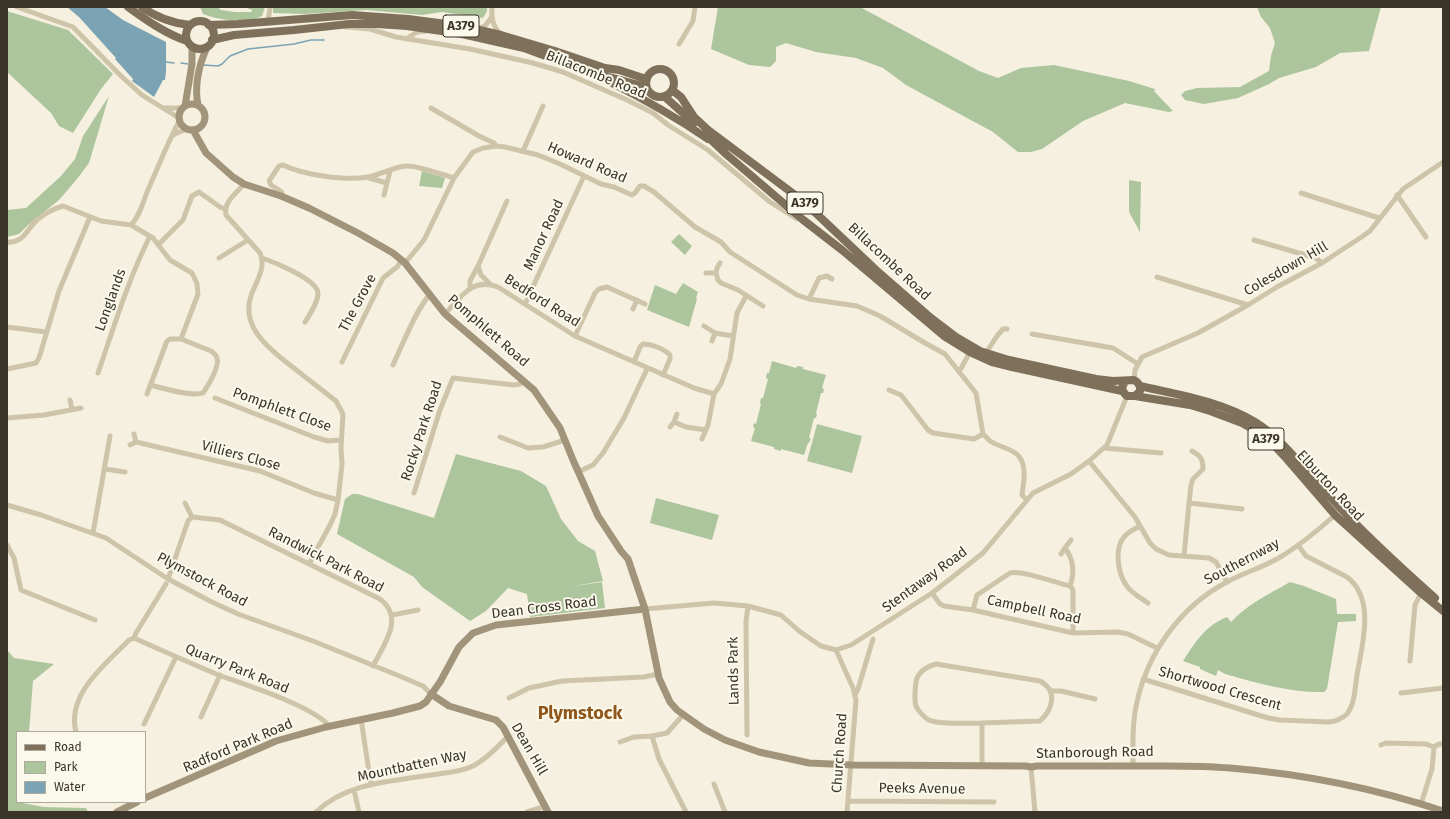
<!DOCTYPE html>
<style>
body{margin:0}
#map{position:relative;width:1450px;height:819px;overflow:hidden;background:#f5f0df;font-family:"Fira Sans",sans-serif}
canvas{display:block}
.frame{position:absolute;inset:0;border:8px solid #3b3429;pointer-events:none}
.legend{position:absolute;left:16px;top:731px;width:130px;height:72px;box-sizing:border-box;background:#fbf9ec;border:1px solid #aeaa9e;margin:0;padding:5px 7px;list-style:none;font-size:12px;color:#3b3429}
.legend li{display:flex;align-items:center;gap:8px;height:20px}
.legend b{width:20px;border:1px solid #aeaa9e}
</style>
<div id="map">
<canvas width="1450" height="819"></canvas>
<div class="frame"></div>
<ul class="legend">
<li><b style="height:5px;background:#7e705a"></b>Road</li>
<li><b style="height:11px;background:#adc59d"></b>Park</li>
<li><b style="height:11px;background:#7ba3b4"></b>Water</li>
</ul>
</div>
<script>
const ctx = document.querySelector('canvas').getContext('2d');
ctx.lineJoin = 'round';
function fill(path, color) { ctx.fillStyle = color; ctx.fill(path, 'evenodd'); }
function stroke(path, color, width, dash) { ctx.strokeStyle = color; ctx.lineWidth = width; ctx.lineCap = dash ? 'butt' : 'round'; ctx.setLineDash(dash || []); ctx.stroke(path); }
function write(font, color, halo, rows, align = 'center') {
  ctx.font = font + ' "Fira Sans",sans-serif'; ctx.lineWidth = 4; ctx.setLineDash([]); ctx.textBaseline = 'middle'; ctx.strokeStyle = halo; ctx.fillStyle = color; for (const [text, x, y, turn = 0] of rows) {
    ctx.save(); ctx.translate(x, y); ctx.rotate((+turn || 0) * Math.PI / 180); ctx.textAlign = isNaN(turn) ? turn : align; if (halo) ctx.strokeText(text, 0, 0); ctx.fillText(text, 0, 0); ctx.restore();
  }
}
fill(new Path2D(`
 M200,7H217L221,10L235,12H251L252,10L244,7H265L262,16C247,24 218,20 203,14Z
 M273,7H487V11L483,18L442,12L422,15L366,10L304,14L273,13Z
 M718,7H860L979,71L998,78L1021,68L1054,65L1129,81L1155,89L1154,91L1173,111L1169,112L1125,103L1083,121L1042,149L1031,152H1018L993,132L906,85L883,68L856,58L816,52L786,43L776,47V61L770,67L749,65L711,49Z
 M1257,7H1381L1369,51L1340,53L1316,67L1279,78L1269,84L1238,98L1204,104L1185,100L1181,95L1185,91L1197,88L1240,87L1269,71L1271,56L1275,43L1270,28L1261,17Z
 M7,11L68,30L113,74L101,89L73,133L59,126L51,113L7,72Z
 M109,96L89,163L77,179L59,200L29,224L19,234L7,237V210L26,208L61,176L75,159L83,136Z
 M422,171L445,178L442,188L419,186Z
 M1129,180L1141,182L1140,232L1129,212Z
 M679,234L692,246L685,255L671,242Z
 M683,283L698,292L696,298L697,299L689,327L647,310L655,285L676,294Z
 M772,361L796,368L797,366L803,367V369L826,375L822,388L824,389L823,393H821L816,413L817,414L816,418H814L809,438H811L809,443H808L804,455L781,449V451L774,449V447L751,441L755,428L753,427L754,423L756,424L761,404L760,403L761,398H763L768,379L766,378L767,373H769Z
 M817,424L862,436L852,473L807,461Z
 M456,454L521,471L546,486L561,519L578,541L595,551L603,581L568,587L602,582L605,608L530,617L527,594L508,588L486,611L470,621L422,587L414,577L337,534L345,499L352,494H358L434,518Z
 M656,498L719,515L712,540L650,523Z
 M1290,582L1304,586L1336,599L1337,614H1356V621L1338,622L1327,689L1324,692C1291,693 1257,683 1225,674L1218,670L1216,676L1200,669V667L1183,661C1196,641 1205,626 1227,617L1231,622C1248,604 1269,594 1290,582Z
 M7,650L14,658L54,664L33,681L29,732H17V802L44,807L86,808L88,812H7Z`), '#adc59d');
fill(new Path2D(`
 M67,7H105L123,20L166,42V72L165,80H163L154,97L132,81L133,79L115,59L116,58L79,17Z`), '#7ba3b4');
stroke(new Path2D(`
 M166,62L174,63
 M181,63L188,64
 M204,65L218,66L222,64L230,56L248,49L294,44L311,40H324`), '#7ba3b4', 1.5);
stroke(new Path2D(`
 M17,7L73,27L120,75L142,95L179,118
 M492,7C491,19 493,25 500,34
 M268,22L270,7
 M346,27L370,29L396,37L470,49L533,63L563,72L627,100L653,113L668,125L708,150L770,202L797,219
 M476,29L485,26L491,18
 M406,39L417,32L426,31
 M679,44L693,21L695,7
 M164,108H183
 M431,108L479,136L494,143L496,146
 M173,135L186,129
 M523,151L543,106
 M369,178L387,183
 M244,184C237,193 223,202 226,215L260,253C267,268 255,283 251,296C240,329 273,352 295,369C309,380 322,390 336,401L343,414L341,448L342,464L338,500L335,514L330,525L309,564
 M1301,193L1379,218
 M384,195L390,171
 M1397,195L1426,237
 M281,196L282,192L271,185L269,181L279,166L283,165C303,175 346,181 368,177C380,175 393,167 406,166C416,165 444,175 454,178
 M131,225L153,238L170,260L192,273L194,277L197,284L198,294L181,339
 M131,225C139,217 143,203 147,192C158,168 167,143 180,120
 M1254,240L1316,258L1322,263
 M7,242C24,244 27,228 38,219C44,214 55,208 63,206L101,221L131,225
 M158,245L183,220L192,196L199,192L220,207L225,209
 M219,258L248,240
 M262,258C274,262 319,280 318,294C318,301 309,316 305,322
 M405,263L424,240L454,178L473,152L483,148L496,146L505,147L538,155L560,164L601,184L614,187L632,195L635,193L640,186H644L654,192L695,227L721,242L730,252L797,295L809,299L857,306L880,316L925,343L945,354L976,393L983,434
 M720,263L717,268L716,273L718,280L721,283L738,290L763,306
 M706,273H716
 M1157,277L1248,305
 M490,284L481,275L478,266L507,201
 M470,289V281L478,266
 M809,299L819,278L827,276L832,279
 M525,304L584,176
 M633,309L637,300
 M445,314C461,297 472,277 498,287L575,336L694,388L714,394
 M704,326L715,333L733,336
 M7,327L46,332
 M1032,334L1113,348L1138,364
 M575,336L595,293L599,289L607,287L645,304
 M712,341L715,333
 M986,353L997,336L1003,329H1007
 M342,362L383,278L397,267L402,260
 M634,362L640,347L643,344C652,344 664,349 670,355V359L663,375
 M393,365C400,350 418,305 430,295
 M7,369L36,363L39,358L59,291L90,217
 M959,372L970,352
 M98,373C114,327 128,280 150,236
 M1134,380L1135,370L1142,357L1198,333L1248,305L1277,287L1322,263L1363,236L1370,231L1403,189L1443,162
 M889,390L901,395L905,400L928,430L933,433L974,439L983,434
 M147,394L167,341L170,339H181L211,351C213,353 216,354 217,358C220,366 208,386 203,393C191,397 163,388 150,385
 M215,398L314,437L328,441L341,440
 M70,400L72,410
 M7,418L44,415L81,408
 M674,422L686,427L706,430
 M670,427L674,422L677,414
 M983,434C985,436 988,439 990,441C1004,450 1022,448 1024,470C1025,478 1023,486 1022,495L1026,499
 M500,437L528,448L543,447L565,440
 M702,439L708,425L714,394L721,384L730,359L737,313L746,296
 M136,442L260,471L314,493L338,500
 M130,445L136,442L134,434
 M1104,448L1161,453
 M1089,461L1135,517L1150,543L1156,549L1169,555L1209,558L1216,562L1227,582
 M105,469L125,472
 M578,472L593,465L603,453L624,418L647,369
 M414,493L440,410L453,378L514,385L520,384L524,381
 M185,503L192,517
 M1189,503L1191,485L1193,479L1203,469C1203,459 1201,456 1192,451
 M7,505L41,515L106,538L168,579L212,602L238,614L313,641L397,675L423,686L431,694
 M1140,526C1134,529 1128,532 1124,537C1114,549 1118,573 1126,585C1131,593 1141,598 1148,603
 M93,533L110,436
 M1071,540L1065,548C1074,560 1075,572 1070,586L1073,590V633
 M7,545L14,558L21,590L95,620
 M1061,554L1065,548
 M1184,556L1189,503L1242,509
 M168,579L188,521L192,517L220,520L380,599C405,618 384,644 373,666
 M932,593L940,604L944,606L973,610L1073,633L1118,632L1128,634L1157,648
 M645,609L714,603L748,606L781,615L799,631L821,646L836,650L851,645L932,593L959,572L983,553L1033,493L1071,474L1089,461L1107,445L1127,396
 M973,610L977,595L1010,573C1022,570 1057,583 1070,586
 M392,615L418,610
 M134,638C163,651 192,664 221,676C246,685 315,707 329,726
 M836,650L853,688L856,700L847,812
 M1410,661L1415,605L1421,593
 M1143,679L1268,718L1280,720L1328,722C1334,722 1342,719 1347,714C1355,704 1355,687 1357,675C1362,645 1376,599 1347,577L1306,556L1298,545
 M1051,691H1061L1095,699
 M1401,693L1443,688
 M855,695L858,689L873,639
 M509,698L529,688L562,681L644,677L658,674
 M201,717L220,675
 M361,719L371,785
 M982,723L1040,721C1053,709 1058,691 1040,681L936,664C929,666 922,669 918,676C915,680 914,701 916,706C918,711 925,718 929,720C938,725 970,723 982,723V765
 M144,724L176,657
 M76,732C66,694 106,664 129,640L134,638L136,633L166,584
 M747,735L746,621L748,606
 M652,736L659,759L686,812
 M620,742L634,737L652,736L667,733L683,715
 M1381,745L1386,743L1426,744L1434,747L1439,744H1443
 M1133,766C1133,745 1132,723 1137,702C1148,652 1181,606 1227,582C1243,573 1261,568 1277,559C1298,547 1317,531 1335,515L1336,509L1334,504
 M1031,767L1035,812
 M714,784L725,812
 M354,790L359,812
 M849,801L994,802
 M1421,804L1432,769L1434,747
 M316,812C346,783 392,781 431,775C444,773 461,772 473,766C486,759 498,747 508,736
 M527,812L546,806`), '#cec4a9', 5);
stroke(new Path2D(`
 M179 117a13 13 0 1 1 26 0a13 13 0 1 1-26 0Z
 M198,105C194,85 199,65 207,47
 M185,106L192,64V47
 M193,130L206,153L233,177L244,184L281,196L309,208L358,233L393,253L405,263L445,314L534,390L560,428L573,460L598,516L621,551L628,559L645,609L659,678L670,702L677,710L704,729L725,740L759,752L809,763L852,765L1026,766L1031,767L1037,766C1069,766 1101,766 1133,766C1166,766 1198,765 1230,768C1303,774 1374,788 1443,811
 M431,694L449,706L496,720L503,727L548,812
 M145,798L276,741L326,727L393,713L420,706L426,702L440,682L459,647L473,633L496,625L645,609
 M117,812L137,802`), '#a2947a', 7);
stroke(new Path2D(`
 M128,7C146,20 166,34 187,41
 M142,7C157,18 172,23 190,25
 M186 35a14 14 0 1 1 28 0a14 14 0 1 1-28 0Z
 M209,25L238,24L352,15L408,19L462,26L501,35L555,51L605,68L619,70L643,78H646
 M212,40L234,35L294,30L349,24H377L407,26L462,34L524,48L583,70L639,85L647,90
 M646 83a14 14 0 1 1 28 0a14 14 0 1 1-28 0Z
 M608,81C642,98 676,117 708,139
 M672,90L681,97L694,117L708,130L803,201L876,270L931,318L956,337L980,351L1009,360L1096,379L1113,381L1134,380L1137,382L1140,386V391L1135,396H1127C1121,391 1121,386 1126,381
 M665,97L694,123
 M705,134L726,154L802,219L842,250L944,336L970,352L992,362L1012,367L1122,391
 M1140,386C1179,395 1220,401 1255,422C1286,441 1307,474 1332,499C1364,534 1399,566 1435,598
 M1135,396L1190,405L1210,411L1242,423L1258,432L1273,444L1285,457L1335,515L1421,593L1443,611`), '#7e705a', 8);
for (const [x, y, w] of [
 [461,26,36],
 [805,203,36],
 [1266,439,36]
]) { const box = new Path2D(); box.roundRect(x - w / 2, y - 11, w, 22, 3); ctx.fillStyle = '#fbf9ec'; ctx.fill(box); stroke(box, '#3b3429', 1); }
write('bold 13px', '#3b3429', null, [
 ["A379",461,26],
 ["A379",805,203],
 ["A379",1266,439]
]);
write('14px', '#3b3429', '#fbf9ec', [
 ["Billacombe Road",596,75,22],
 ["Howard Road",587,163,23],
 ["Manor Road",544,235,-65],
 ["Billacombe Road",889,262,43],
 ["Colesdown Hill",1286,269,-30],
 ["Longlands",111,300,-70],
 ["Bedford Road",542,301,32],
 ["The Grove",358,303,-62],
 ["Pomphlett Road",488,331,41],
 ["Pomphlett Close",282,410,20],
 ["Rocky Park Road",422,431,-72],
 ["Villiers Close",241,456,15],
 ["Elburton Road",1330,486,47],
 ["Randwick Park Road",326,560,27],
 ["Southernway",1242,562,-28],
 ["Plymstock Road",202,580,28],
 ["Stentaway Road",925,580,-36],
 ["Dean Cross Road",544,608,-7],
 ["Campbell Road",1034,610,12],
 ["Quarry Park Road",237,669,22],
 ["Lands Park",734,671,-91],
 ["Shortwood Crescent",1220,689,16],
 ["Radford Park Road",238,746,-23],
 ["Dean Hill",529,749,60],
 ["Church Road",840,753,-86],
 ["Stanborough Road",1095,753,-1],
 ["Mountbatten Way",412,766,-12],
 ["Peeks Avenue",922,789,1]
]);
write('bold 18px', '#90571c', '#fbf9ec', [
 ["Plymstock",580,714]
]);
</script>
